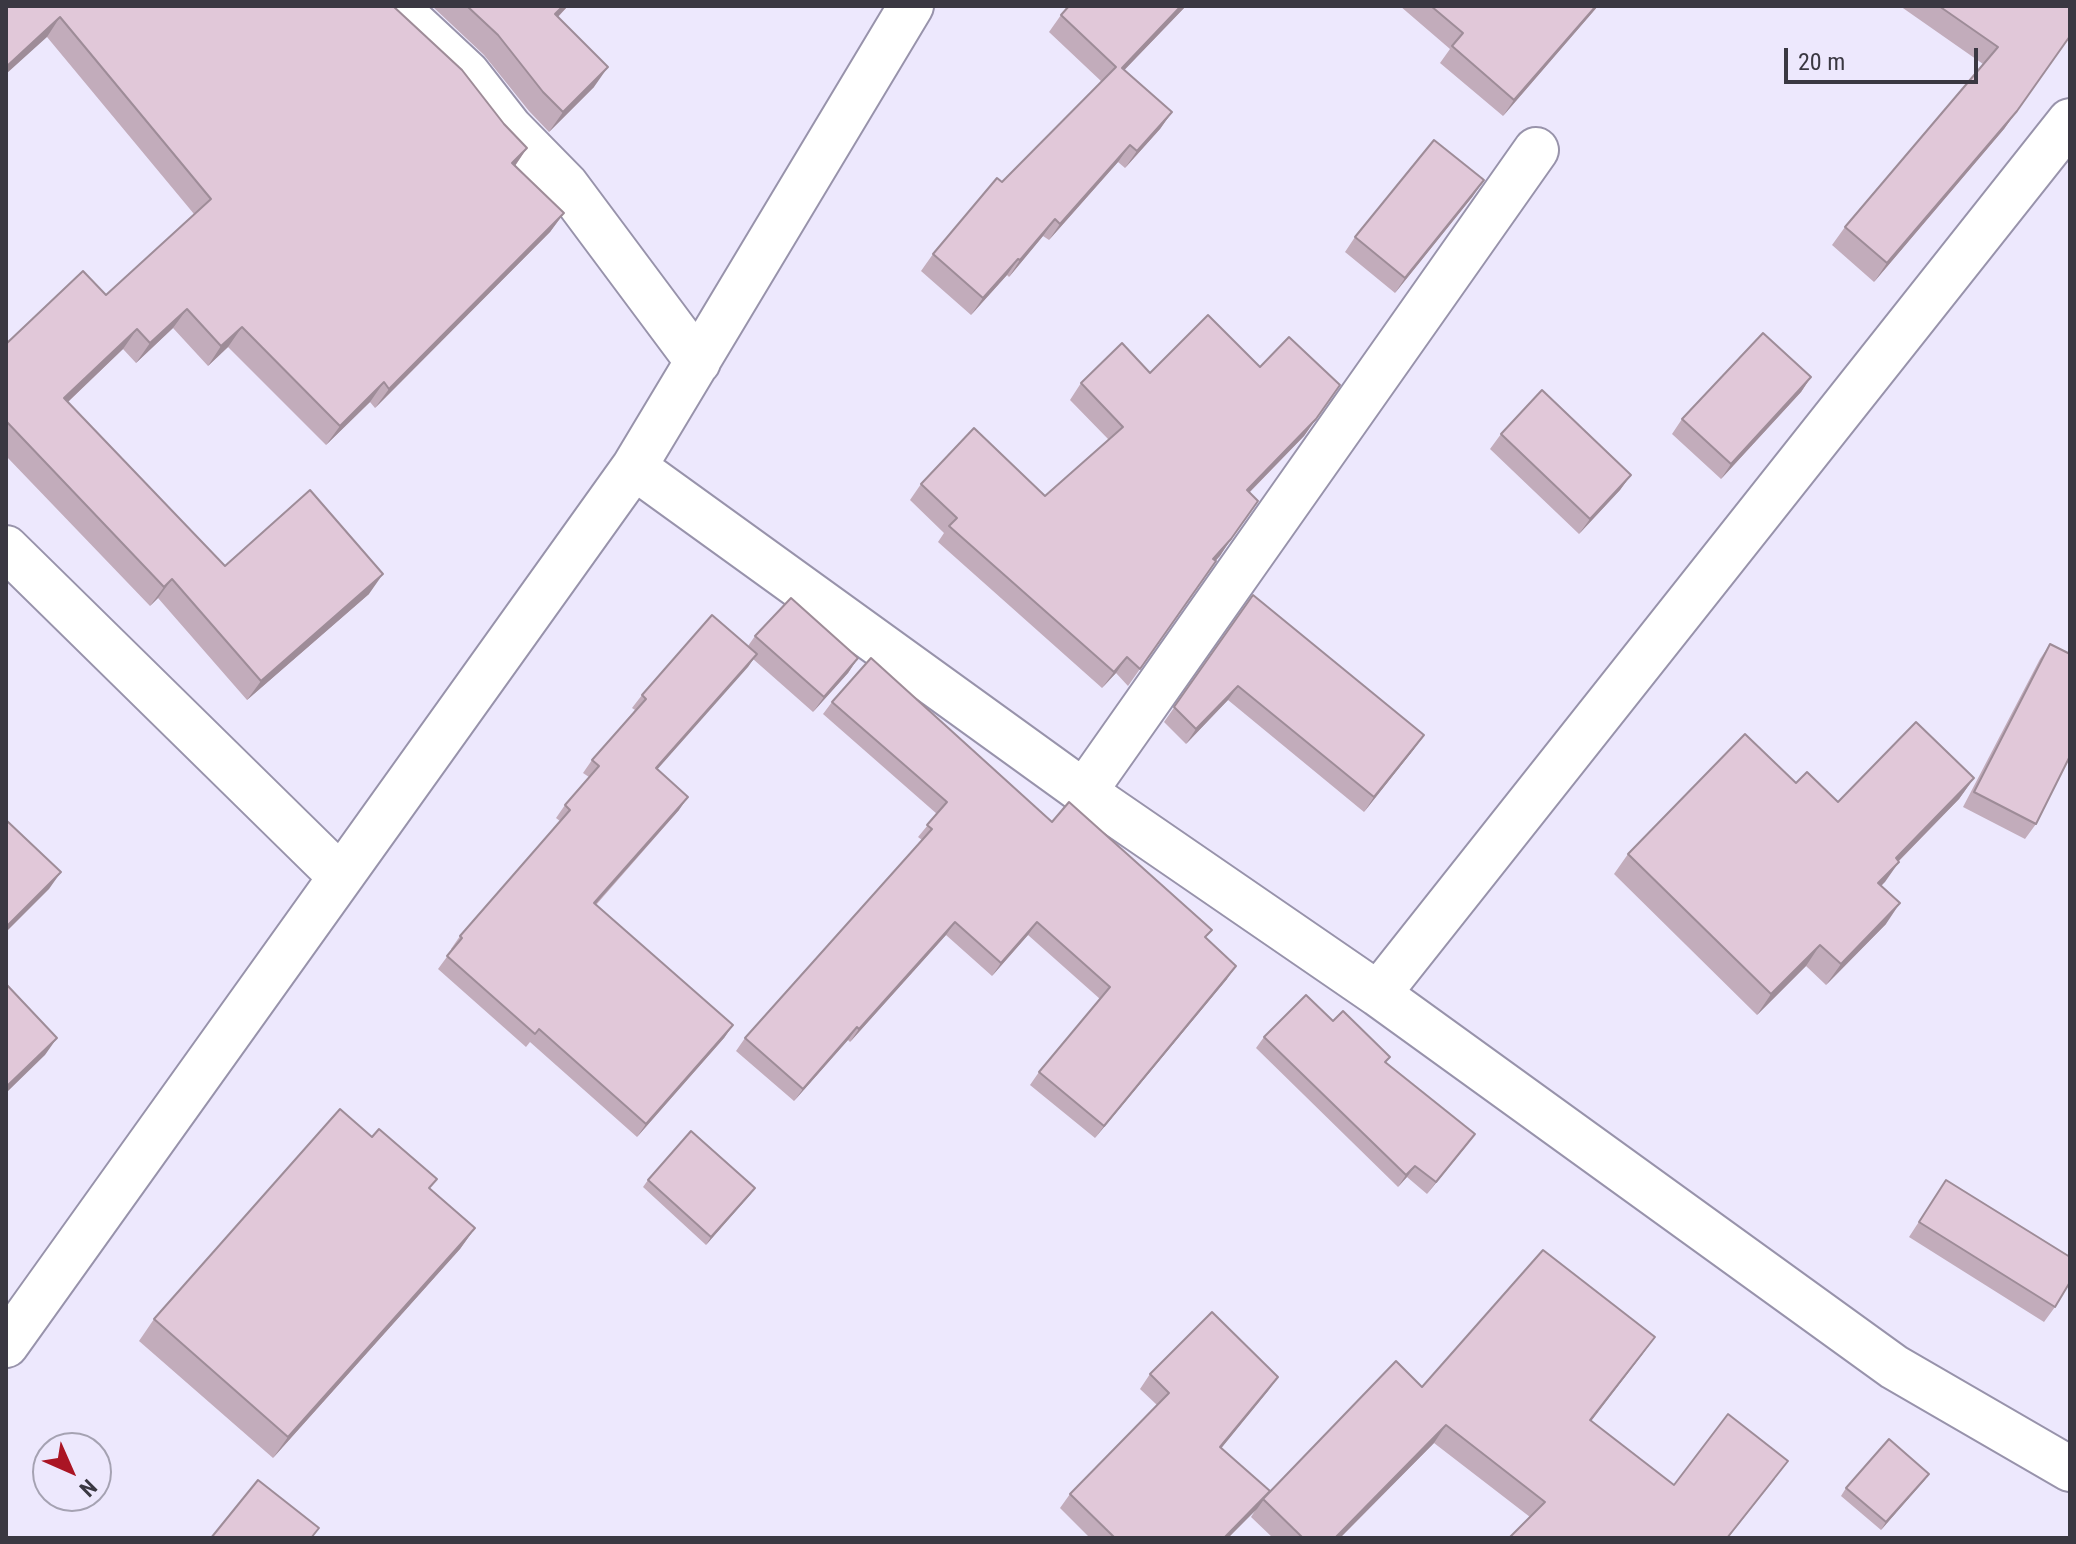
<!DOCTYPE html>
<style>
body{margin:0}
#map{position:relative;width:2076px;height:1544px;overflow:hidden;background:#ede8fd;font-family:"Roboto Condensed",sans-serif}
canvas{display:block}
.frame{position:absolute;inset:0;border:8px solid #3a3842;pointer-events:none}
.north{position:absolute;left:32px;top:1432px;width:80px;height:80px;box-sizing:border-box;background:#ede8fd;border:2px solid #a5a2b2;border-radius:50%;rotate:135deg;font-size:22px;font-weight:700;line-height:32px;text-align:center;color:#3a3842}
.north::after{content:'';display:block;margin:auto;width:28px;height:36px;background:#aa1524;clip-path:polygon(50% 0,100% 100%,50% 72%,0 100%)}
.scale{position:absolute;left:1784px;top:48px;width:194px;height:36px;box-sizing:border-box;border:4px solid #3a3842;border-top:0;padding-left:10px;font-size:24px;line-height:28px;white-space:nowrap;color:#3a3842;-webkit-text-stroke:6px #ede8fd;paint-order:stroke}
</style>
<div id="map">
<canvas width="2076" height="1544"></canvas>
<div class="frame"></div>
<div class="north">N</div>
<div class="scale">20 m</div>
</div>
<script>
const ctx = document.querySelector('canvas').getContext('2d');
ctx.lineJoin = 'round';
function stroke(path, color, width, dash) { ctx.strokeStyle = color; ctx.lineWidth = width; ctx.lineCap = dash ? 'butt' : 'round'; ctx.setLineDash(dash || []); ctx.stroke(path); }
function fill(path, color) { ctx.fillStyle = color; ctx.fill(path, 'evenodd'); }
const minor = new Path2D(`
 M395,6L467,73L510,128L566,185L698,362
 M634,467L1084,792L1378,994L1894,1367L2070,1469
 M6,548L340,876
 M1084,792L1536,150
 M1378,994L2070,121
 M6,1345L634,467L911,6`);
stroke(minor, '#9893ab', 48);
stroke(minor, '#fff', 44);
fill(new Path2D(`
 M6,6H393L527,148L515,166L564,213L550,232L375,408L370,402L326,445L228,347L208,366L173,328L136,363L123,349L68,402L225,566L369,594L247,700L158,598L150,606L6,456V344L106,295L194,214L47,37Z
 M432,6H568L558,17L594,87L549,132L529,111L484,55Z
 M1069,6H1186L1124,70L1172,112L1160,129L1125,168L1118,162L1049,240L1043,236L1009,277L1007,275L971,315L921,271L933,254L1002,182L1102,82L1049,32L1061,15Z
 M1400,6H1598L1503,116L1440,63L1450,49Z
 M1900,6H2070V36L2004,129L1874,282L1832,245L1845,227L1983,64Z
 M1473,196L1395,293L1345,252L1355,237Z
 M1260,367L1340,385L1304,436L1249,493L1258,501L1128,686L1116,673L1102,688L938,542L944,533L910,500L921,484L1045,496L1109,440L1070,400L1081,383L1150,373Z
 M1811,377L1801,392L1721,479L1672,434L1682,419Z
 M1501,434L1631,475L1620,490L1579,534L1490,449Z
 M1253,595L1414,749L1364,812L1228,700L1186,744L1164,722Z
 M755,636L858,658L848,673L813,712L753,659L657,769L679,810L596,905L733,1025L724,1038L637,1137L530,1042L526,1047L438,969L452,950L451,949L460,936L560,821L556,818L565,805L589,777L583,773L592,760L635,710L632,708L642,695L748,646Z
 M2050,644L2036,824L2025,839L1963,807L2040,659Z
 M832,702L1052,822L1206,938L1227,979L1095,1138L1030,1085L1039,1072L1100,999L1028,935L992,976L946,935L850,1042L848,1040L794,1101L736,1051L745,1038L922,840L918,837L937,814L823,714Z
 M1974,778L1959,799L1899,861L1881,886L1886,924L1826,985L1806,966L1757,1015L1614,874L1628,854L1796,783L1838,802Z
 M1333,1021L1390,1057L1386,1062L1466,1146L1427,1194L1407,1177L1398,1187L1256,1048L1264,1037Z
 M372,1137L475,1228L460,1249L273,1458L139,1341L154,1319Z
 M648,1180L755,1188L706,1245L643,1187Z
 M1946,1180L2055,1307L2044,1322L1909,1237Z
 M1655,1337L1591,1421L1674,1485L1775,1479L1728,1538H1509L1530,1517L1434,1443L1340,1538H1273L1251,1517L1256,1509L1228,1538H1090L1060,1508L1070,1494L1157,1405L1140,1389L1150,1374L1278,1377L1221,1448L1267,1496L1422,1387Z
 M1929,1474L1881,1530L1841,1496L1846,1488Z`), '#c2acbb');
fill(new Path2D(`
 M563,6H568L541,34L555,14Z
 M1181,6H1186L1110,85L1122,68Z
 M1596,6H1598L1503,116L1514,100Z
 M60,17L47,37L6,74V67Z
 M2070,36L2004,129L1874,282L1887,263Z
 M608,67L594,87L549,132L563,112Z
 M1172,112L1160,129L1125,168L1137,151Z
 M1130,145L1118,162L1049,240L1060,224Z
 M527,148L514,167L512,163Z
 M1484,180L1473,196L1395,293L1405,278Z
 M564,213L550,232L375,408L389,389Z
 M1055,219L1043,236L1009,277L1020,260Z
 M1018,259L1007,275L971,315L983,298Z
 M187,309L173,328L136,363L150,343Z
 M242,327L228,347L208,366L221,346Z
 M137,329L123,349L51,418L64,398Z
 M1811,377L1801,392L1721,479L1731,464Z
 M384,382L370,402L326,445L340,426Z
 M1316,419L1304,436L1235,507L1247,490Z
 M1631,475L1620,490L1579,534L1590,519Z
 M1231,539L1220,556L1202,575L1213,559Z
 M383,574L369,594L247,700L261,681Z
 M172,579L158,598L150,606L164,587Z
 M757,654L748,667L647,781L656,768Z
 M1127,657L1116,673L1102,688L1114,672Z
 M858,658L848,673L813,712L824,697Z
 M1238,686L1228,700L1186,744L1196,729Z
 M1424,735L1414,749L1364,812L1374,797Z
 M1974,778L1959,799L1881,879L1896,858Z
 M688,797L679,810L585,916L594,903Z
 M1899,862L1885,882L1864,903L1878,883Z
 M61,872L49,889L6,932V927Z
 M1900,903L1886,924L1826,985L1841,964Z
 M955,922L946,935L850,1042L859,1029Z
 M1037,922L1028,935L992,976L1001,963Z
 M1820,945L1806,966L1757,1015L1771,994Z
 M1236,966L1227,979L1095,1138L1104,1126Z
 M733,1025L724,1038L637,1137L646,1124Z
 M857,1027L848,1040L794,1101L803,1089Z
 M57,1038L45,1055L6,1093V1087Z
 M1475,1134L1466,1146L1427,1194L1436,1182Z
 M1415,1166L1407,1177L1398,1187L1406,1175Z
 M755,1188L750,1195L706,1245L711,1237Z
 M475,1228L460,1249L273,1458L288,1437Z
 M1655,1337L1642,1355L1578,1438L1590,1420Z
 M1278,1377L1268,1391L1210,1462L1220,1447Z
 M1446,1425L1434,1443L1340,1538H1335Z
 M1929,1474L1924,1481L1881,1530L1886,1522Z
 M1270,1491L1257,1509L1228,1538H1224Z`), '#9e8c98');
const building = new Path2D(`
 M6,6H393L462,70L504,124L527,148L512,163L564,213L389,389L384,382L340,426L242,327L221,346L187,309L150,343L137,329L64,398L225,566L310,490L383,574L261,681L172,579L164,587L6,421V344L83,271L106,295L211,199L60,17L6,67Z
 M467,6H563L555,14L608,67L563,112L543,92L498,35Z
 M1069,6H1181L1122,68L1172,112L1137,151L1130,145L1060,224L1055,219L1020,260L1018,259L983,298L933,254L997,178L1002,182L1116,67L1061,15Z
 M1431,6H1596L1514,100L1452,46L1463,33Z
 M1939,6H2070V36L2017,111L1887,263L1845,227L1998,47Z
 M1434,140L1484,180L1405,278L1355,237Z
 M1208,315L1260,367L1289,337L1340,385L1316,419L1247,490L1258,501L1231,539L1213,559L1216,561L1140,669L1127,657L1114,672L949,526L957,518L921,484L974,428L1045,496L1123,427L1081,383L1122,343L1150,373Z
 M1763,333L1811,377L1731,464L1682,419Z
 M1542,390L1631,475L1590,519L1501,434Z
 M1253,595L1424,735L1374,797L1238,686L1196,729L1174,707Z
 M791,598L858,658L824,697L755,636Z
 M712,615L757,654L656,768L688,797L594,903L733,1025L646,1124L539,1029L535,1034L447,956L462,938L460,936L570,810L565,805L599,766L592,760L646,699L642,695Z
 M2050,644L2070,654V756L2036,824L1974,792Z
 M871,658L1052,822L1069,802L1212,930L1205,937L1236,966L1104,1126L1039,1072L1110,987L1037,922L1001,963L955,922L859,1029L857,1027L803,1089L745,1038L932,829L927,825L947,802L832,702Z
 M1916,722L1974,778L1896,858L1899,862L1878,883L1900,903L1841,964L1820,945L1771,994L1628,854L1745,734L1796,783L1807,772L1838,802Z
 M6,820L61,872L6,927Z
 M6,984L57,1038L6,1087Z
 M1306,995L1333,1021L1343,1011L1390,1057L1385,1062L1475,1134L1436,1182L1415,1166L1406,1175L1264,1037Z
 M340,1109L372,1137L379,1129L437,1179L429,1188L475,1228L288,1437L154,1319Z
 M691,1131L755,1188L711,1237L648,1180Z
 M1946,1180L2070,1257V1282L2055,1307L1919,1222Z
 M1543,1250L1655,1337L1590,1420L1674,1485L1728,1414L1788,1461L1727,1538H1509L1545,1502L1446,1425L1335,1538H1303L1263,1499L1396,1361L1422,1387Z
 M1212,1312L1278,1377L1220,1447L1270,1491L1224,1538H1115L1070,1494L1169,1393L1150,1374Z
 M1889,1439L1929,1474L1886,1522L1846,1488Z
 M258,1480L319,1528L311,1538H211Z`);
fill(building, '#e1c8d9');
stroke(building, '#9e8c98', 2);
</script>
